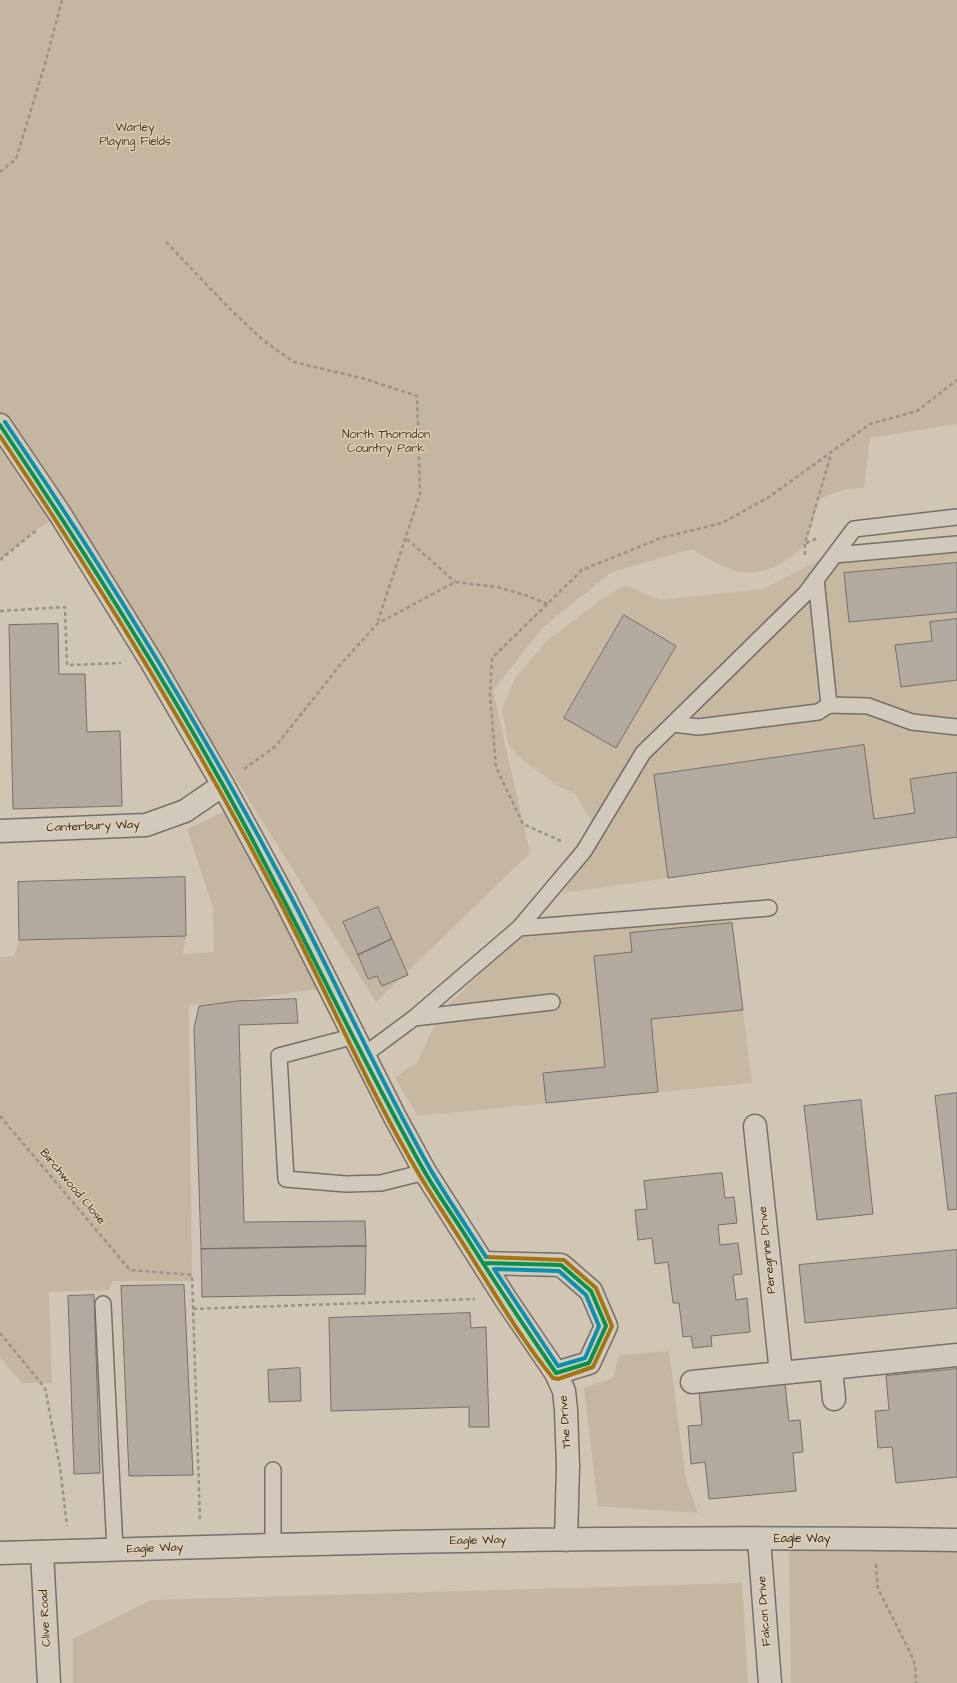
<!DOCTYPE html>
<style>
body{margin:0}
canvas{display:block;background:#d1c5b4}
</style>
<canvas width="957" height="1683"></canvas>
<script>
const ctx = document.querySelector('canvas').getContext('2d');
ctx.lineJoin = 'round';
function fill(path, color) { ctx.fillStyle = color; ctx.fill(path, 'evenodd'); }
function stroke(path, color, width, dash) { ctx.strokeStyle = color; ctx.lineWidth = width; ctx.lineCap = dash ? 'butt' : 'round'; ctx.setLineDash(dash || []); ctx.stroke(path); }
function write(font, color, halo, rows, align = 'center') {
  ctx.font = font + ' "Architects Daughter",sans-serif'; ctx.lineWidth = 3; ctx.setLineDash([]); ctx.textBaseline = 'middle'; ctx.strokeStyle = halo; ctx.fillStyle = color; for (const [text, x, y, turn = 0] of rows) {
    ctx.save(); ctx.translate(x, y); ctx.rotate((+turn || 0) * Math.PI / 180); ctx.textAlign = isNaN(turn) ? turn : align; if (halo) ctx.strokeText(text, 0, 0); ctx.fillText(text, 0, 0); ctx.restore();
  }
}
fill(new Path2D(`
 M957,535V837L563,893L599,836L576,794L558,786L521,759L508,744L502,709L516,676L548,640L598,602L625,585L660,600L763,589L848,545Z
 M731,917L752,1083L418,1116L395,1078L408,1068L416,1065L441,1012L517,938Z`), '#c7b8a2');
fill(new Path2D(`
 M0,0H957V424L870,438L864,488L845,489L819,499C815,513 812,530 805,543C801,551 792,556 785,561C749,584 725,569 692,549L612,572L542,628L493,691L530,853L376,1002L17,431L60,514L33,532L0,560Z
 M234,807L330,987L238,1001L189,1005L192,1281H112L109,1290L49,1292L52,1383H22L0,1358V957L14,956L19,940L186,936L183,954L214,952L213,908L187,829Z
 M669,1351L686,1480L698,1513L598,1506L584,1388L613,1378L619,1355Z
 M789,1551L957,1552V1683H791Z
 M742,1583L748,1683H73V1639L151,1600Z`), '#c5b6a1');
const building = new Path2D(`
 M957,563V612L849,622L844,573Z
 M624,615L676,646L616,748L564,718Z
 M957,619V680L901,687L895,645L932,641L930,622Z
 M58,624L59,674H85L87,732L120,731L122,806L13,809L9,625Z
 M864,745L874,819L915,813L910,779L957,772V837L668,878L654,775Z
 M185,877L186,936L19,940L18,882Z
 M378,907L392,939L358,955L343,922Z
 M732,923L743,1010L651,1019L658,1092L546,1103L543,1073L605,1067L594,956L632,952L630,933Z
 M392,939L408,975L382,986L377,976L368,979L358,955Z
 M296,999L298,1023L239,1025L244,1222L365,1221L366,1246L201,1249L194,1028L199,1006L237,1001Z
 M957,1093V1209L948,1210L935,1096Z
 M861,1100L873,1214L817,1220L804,1106Z
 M722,1173L725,1198L734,1197L737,1223L718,1225L720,1245L738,1243L742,1274L733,1275L736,1300L747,1298L750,1332L711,1336L712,1346L693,1348L691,1336L683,1337L679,1303H673L668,1262L655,1264L652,1238L638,1240L635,1210L647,1209L644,1181Z
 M366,1246L365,1294L202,1297L201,1249Z
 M957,1250V1308L805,1323L799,1265Z
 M184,1285L193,1475L129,1476L121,1286Z
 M94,1295L100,1473L74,1474L68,1296Z
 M470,1313L471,1328L486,1327L489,1427H469V1407L331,1411L329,1318Z
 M300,1368L301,1401L269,1402L268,1370Z
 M957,1369V1477L896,1483L892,1447L878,1448L875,1411L889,1410L886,1376Z
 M785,1384L789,1421L800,1420L803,1452L793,1453L796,1491L709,1499L705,1462L691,1464L688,1426L702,1425L699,1392Z`);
fill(building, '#b2aa9f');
stroke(building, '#767069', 1);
const lane = new Path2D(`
 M835,555L957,544
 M829,705L868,706L912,722L957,727
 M673,724L698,727L818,712L829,705L816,579
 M519,928L769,908
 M414,1018L552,1002
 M355,1036L279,1056L286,1179L346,1184L381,1183L425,1172
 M364,1055L414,1018L519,928L584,851L643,753L806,593L854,529L957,517
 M103,1304L115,1550
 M273,1470V1545`);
const street = new Path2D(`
 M0,831L146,825L185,811L223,785
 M755,1126L781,1373
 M483,1263L561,1265L591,1291L606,1326L589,1363L556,1373
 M692,1382L831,1368
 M834,1399L831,1368L957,1355
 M759,1539L770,1683
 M42,1552L49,1683`);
const secondary = new Path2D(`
 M0,425L60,514L151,661L223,785L285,899L395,1117L425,1172L505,1298L556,1373L564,1391L566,1410L568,1466L566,1540
 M0,1553C91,1551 183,1547 274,1545C502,1539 729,1536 957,1540`);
stroke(lane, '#767069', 18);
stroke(street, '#767069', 25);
stroke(secondary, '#767069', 25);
stroke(new Path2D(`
 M0,172L16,159L45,64L62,0
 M166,242L230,309L264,341L294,362L365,379L417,396L420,494L377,624
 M407,539L455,582
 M806,543L818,538
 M805,555V543L831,454
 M0,560L38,529
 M0,611L65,607L67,665L121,663
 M244,769L276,746L340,665L377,624L455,582L497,587L525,595L548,604
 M561,841L523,824L496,767L490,695L492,658L582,570L661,538L722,523L769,497L870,424L917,411L957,380
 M0,1116L130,1270L192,1275L200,1521
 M193,1309L475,1299
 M0,1333L45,1388L60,1467L67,1526
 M876,1564L878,1589L911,1654L915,1665L916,1683`), '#99938b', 2.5, [4, 3]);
stroke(lane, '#d2c9bd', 15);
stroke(street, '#d2c9bd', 22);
stroke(secondary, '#d2c9bd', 22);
stroke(new Path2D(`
 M0,425C79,543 155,663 224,787C294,913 353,1044 423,1169C435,1190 449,1210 462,1230C492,1278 524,1326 556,1373
 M483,1263L561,1265L591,1291L606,1326L589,1363L556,1373`), '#06944b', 4);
stroke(new Path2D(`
 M0,436C101,586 196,741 280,902C327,993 368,1088 420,1176C439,1207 460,1238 479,1269C502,1305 525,1344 553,1378L558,1379L593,1367L612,1326L596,1288L564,1260L486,1257`), '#a57511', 4);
stroke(new Path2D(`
 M5,422C108,574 204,732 290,895C337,985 379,1078 429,1167C447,1198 467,1227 486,1257
 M494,1269L559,1271L586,1295L599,1326L585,1358L558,1366Z`), '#0990ad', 4);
write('12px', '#413e3a', '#e4cdad', [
 ["Warley",135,128],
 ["Playing Fields",135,142],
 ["North Thorndon",386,435],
 ["Country Park",386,449]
]);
write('12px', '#2b2b2b', '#e4cdad', [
 ["Canterbury Way",93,827,-2],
 ["Birchwood Close",72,1187,50],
 ["Peregrine Drive",768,1250,-96],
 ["The Drive",566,1422,-94],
 ["Eagle Way",802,1539],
 ["Eagle Way",478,1541,-1],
 ["Eagle Way",155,1549,-2],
 ["Falcon Drive",765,1611,-94],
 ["Clive Road",46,1618,-93]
]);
</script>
